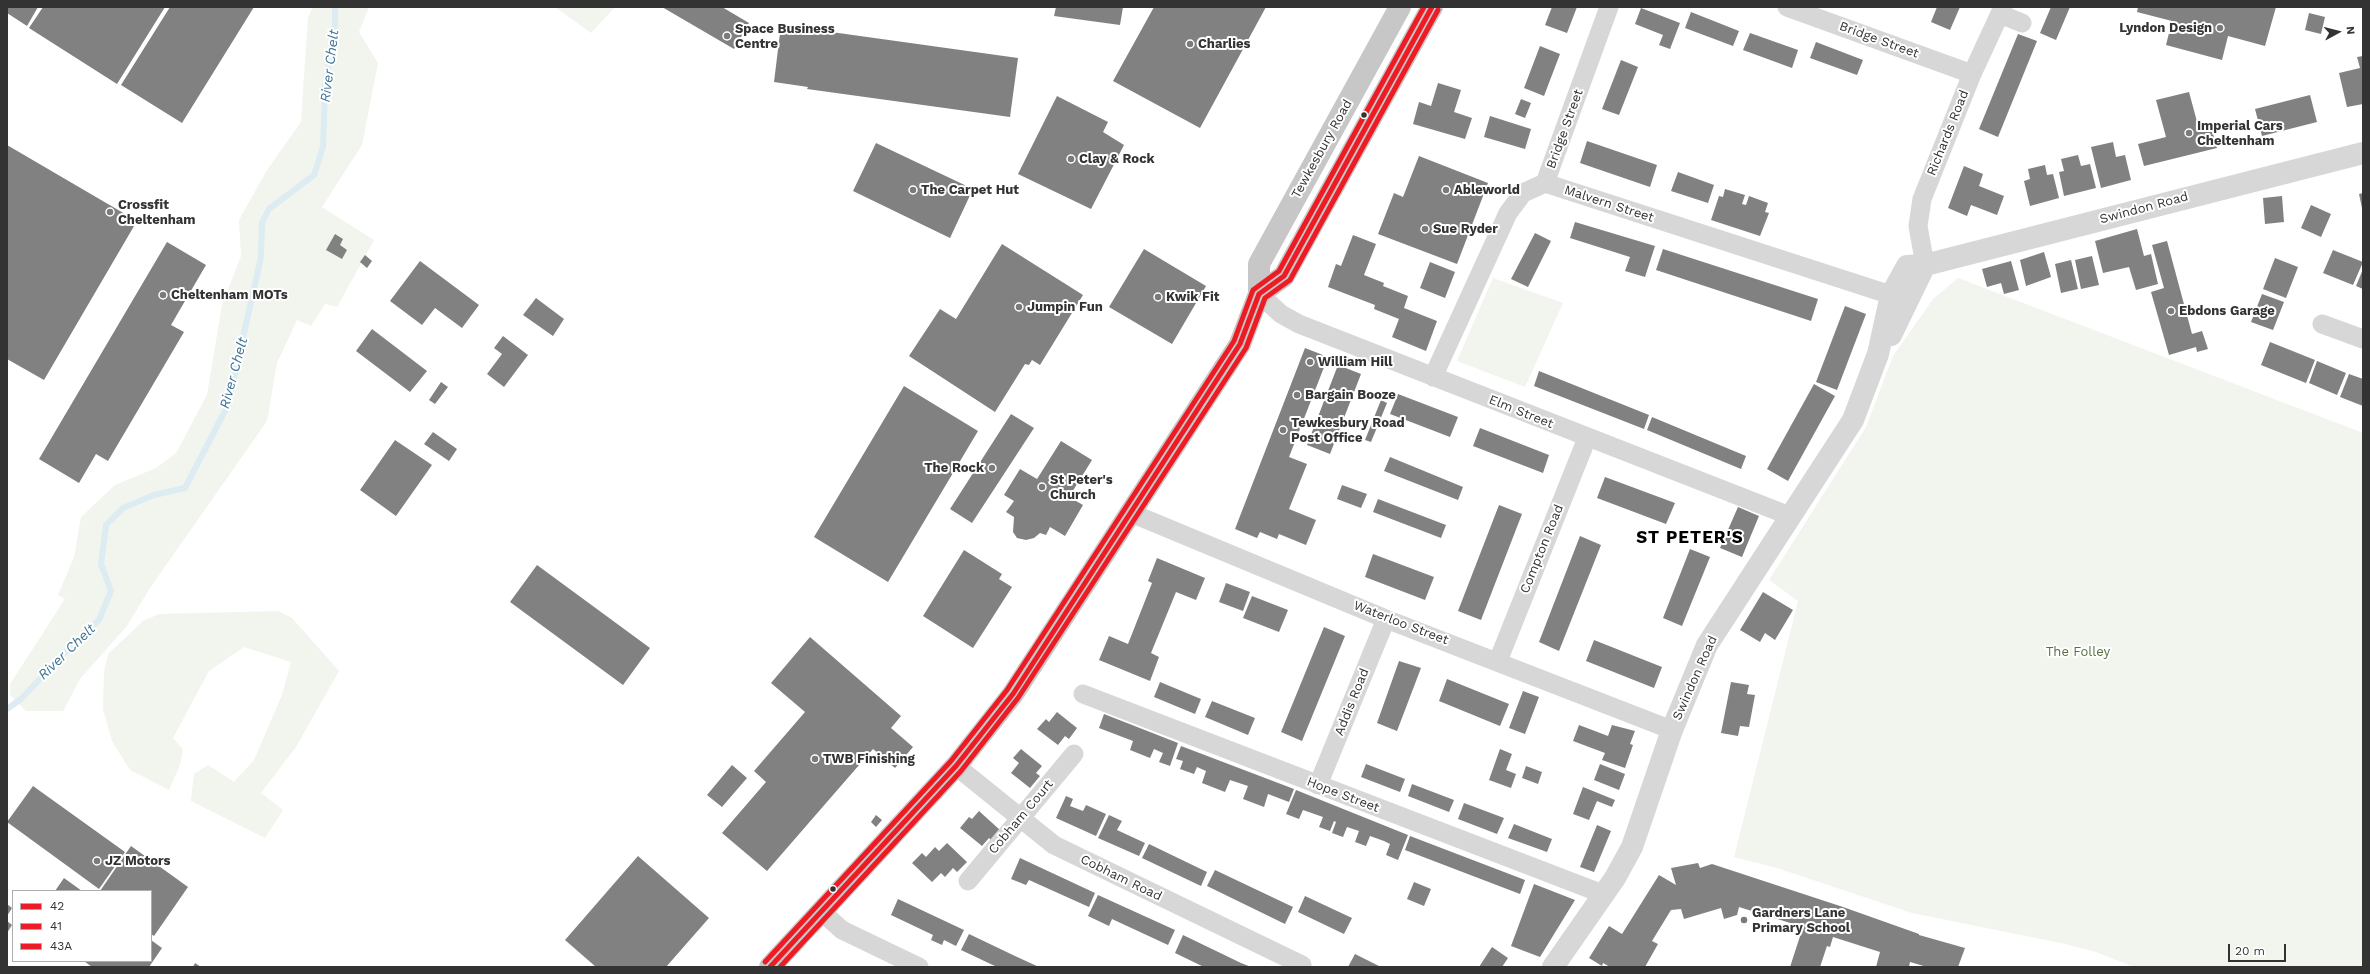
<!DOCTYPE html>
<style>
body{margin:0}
#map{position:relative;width:2370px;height:974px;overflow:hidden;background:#fff;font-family:"Work Sans",sans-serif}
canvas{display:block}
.frame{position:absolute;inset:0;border:8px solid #333;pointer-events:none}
.legend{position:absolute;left:12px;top:890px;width:140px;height:72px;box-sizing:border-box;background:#fff;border:1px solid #adadad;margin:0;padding:5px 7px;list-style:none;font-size:12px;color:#333}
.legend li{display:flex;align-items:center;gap:8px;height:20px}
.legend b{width:20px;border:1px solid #adadad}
.north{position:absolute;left:2318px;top:12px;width:40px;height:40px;-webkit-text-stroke:3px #fff;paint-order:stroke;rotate:83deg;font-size:11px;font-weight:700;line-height:16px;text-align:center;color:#333}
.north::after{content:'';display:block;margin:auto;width:14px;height:18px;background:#333;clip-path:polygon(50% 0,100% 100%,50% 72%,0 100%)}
.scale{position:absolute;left:2228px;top:944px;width:58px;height:18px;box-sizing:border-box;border:2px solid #333;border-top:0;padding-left:5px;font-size:12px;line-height:14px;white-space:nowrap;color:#333;-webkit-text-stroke:3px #fff;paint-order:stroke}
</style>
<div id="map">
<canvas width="2370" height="974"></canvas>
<div class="frame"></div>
<ul class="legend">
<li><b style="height:5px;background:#ed1c24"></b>42</li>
<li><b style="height:5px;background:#ed1c24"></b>41</li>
<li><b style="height:5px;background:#ed1c24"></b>43A</li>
</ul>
<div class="north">N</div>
<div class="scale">20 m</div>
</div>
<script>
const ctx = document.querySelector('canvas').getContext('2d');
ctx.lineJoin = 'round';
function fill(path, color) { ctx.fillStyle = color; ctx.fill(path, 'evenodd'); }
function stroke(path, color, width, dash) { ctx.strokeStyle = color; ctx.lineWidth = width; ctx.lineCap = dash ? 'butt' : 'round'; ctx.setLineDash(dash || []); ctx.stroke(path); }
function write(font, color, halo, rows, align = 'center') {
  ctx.font = font + ' "Work Sans",sans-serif'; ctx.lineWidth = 4; ctx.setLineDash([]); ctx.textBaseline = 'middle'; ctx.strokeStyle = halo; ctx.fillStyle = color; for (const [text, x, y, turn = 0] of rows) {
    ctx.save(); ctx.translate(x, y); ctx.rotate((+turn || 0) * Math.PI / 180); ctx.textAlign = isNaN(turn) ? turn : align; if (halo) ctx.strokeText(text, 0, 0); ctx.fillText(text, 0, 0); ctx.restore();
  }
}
fill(new Path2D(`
 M313,7H369L359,32L378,63L362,145L322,207L374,240L337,307L325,304L311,326L297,320L277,363L267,421L150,588L127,626L80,679L63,711H26L10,695V684L65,599L58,595L74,557L81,517L115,485L156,468L176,453L207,395L222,305L241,256L239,220L267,170L301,122L308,17Z
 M555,7H615L591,33Z
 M1493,278L1563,303L1525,387L1457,361Z
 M1958,278L2363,433V967H2134L2096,952L2061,943L1912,913L1777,868L1734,857L1798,601L1769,580L1866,427L1893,356L1933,299Z
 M278,611L292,618L339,671L296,747L261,793L283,810L265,838L191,801L194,774L208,765L234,782L254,760L282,695L291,662L244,647L209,671L173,738L183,749L180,765L169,790L130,770L112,741L103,709L104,672L108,654L143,621L159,614Z`), '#f1f5ed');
stroke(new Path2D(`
 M7,709L21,699L71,646L99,620L111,591L101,564L106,525L123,508L154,495L185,488L228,405L261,257L262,223L269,209L314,175L323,147L325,86L335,25V7`), '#ddebf3', 6);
fill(new Path2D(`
 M7,7H38L27,26L7,13Z
 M43,7H165L117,84L29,28Z
 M170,7H254L182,123L121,85Z
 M662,7H722L749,23L734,49Z
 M1056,7H1123L1120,25L1054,16Z
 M1154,7H1266L1200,128L1113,81Z
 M1552,7H1577L1567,33L1545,25Z
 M1937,7H1960L1950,30L1931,22Z
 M2051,7H2070L2056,40L2040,33Z
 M2138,7H2276L2265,46L2228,36L2222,60L2166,45L2172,21L2137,12Z
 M1641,8L1680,23L1670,49L1659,45L1663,35L1635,24Z
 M1691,12L1739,31L1733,46L1685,28Z
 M2309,13L2325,17L2321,34L2305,30Z
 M781,25L1018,58L1010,117L807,89L808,87L774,82Z
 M1750,33L1798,50L1792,68L1743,50Z
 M2018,34L2037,41L1998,137L1979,129Z
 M1816,42L1863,60L1857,75L1810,58Z
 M1540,46L1560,54L1544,96L1524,88Z
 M2363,56V104L2347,107L2339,73L2360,68L2357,57Z
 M1621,60L1638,67L1619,115L1602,109Z
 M1438,83L1461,90L1454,112L1472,118L1465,139L1413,124L1419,102L1431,106Z
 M2189,92L2199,129L2211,126L2217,148L2144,166L2138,144L2166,137L2156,100Z
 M2310,95L2317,122L2262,136L2255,109Z
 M1057,96L1108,122L1103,132L1124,145L1091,209L1018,174Z
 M1521,99L1531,103L1525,118L1515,114Z
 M1490,116L1531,129L1525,149L1484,137Z
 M1587,141L1657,165L1650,187L1580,163Z
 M2113,142L2116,157L2125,155L2131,180L2101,188L2091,147Z
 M876,143L973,189L950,238L853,191Z
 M7,145L137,221L44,380L7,359Z
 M2078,155L2081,166L2090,164L2096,188L2064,196L2059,172L2064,171L2061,159Z
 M1419,156L1488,183L1457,264L1378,234L1394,193L1403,197Z
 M2045,165L2047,175L2053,174L2059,198L2030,206L2024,181L2030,179L2028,169Z
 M1964,166L1983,174L1979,186L2004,196L1997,215L1971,205L1967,216L1948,208Z
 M1678,172L1714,185L1708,203L1671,191Z
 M1725,189L1745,195L1742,204L1746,205L1749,196L1768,203L1765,212L1769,213L1760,236L1711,220L1719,196L1723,197Z
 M2363,193V208H2362L2359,194Z
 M2282,196L2284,222L2265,224L2263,198Z
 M2311,205L2331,214L2321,237L2301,228Z
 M1575,222L1655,246L1645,277L1625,271L1630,257L1570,238Z
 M2137,229L2144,256L2151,254L2158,284L2136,290L2129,267L2103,273L2095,241Z
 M1535,233L1551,241L1528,287L1511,279Z
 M335,234L343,239L340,245L347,250L342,259L326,250Z
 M1353,235L1376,244L1364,275L1384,283L1383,286L1408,296L1404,308L1437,321L1426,351L1392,337L1399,319L1374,309L1375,305L1328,287L1336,264L1341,266Z
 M2167,241L2192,334L2202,331L2208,349L2197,352L2196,347L2169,355L2151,292L2164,288L2152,245Z
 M167,242L206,265L171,325L184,332L108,461L96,454L79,483L39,459Z
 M1002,244L1083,295L1040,365L1032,360L1029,365L1025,364L984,337L1025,364L995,412L909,356L940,309L956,319Z
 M1144,249L1206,286L1172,344L1109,307Z
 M1663,249L1818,299L1811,321L1656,270Z
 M2333,250L2363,262L2353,285L2323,273Z
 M2044,252L2051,277L2026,286L2020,260Z
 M365,255L372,261L367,268L360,262Z
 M2092,256L2099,285L2081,289L2075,260Z
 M2275,258L2298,267L2286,298L2263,289Z
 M2071,260L2078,289L2061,293L2055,264Z
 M420,261L479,305L462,328L435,308L422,325L390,301Z
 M2011,261L2019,290L2004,294L2001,283L1987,287L1982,269Z
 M1430,262L1455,272L1445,298L1420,288Z
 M2363,269V289L2356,286Z
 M2262,294L2284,302L2273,330L2251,322Z
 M536,298L564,319L553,336L523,315Z
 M1845,306L1866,314L1837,390L1816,382Z
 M372,329L427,371L410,392L356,351Z
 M503,336L528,355L504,387L487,374L502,354L494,348Z
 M2270,342L2315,360L2306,383L2261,365Z
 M1305,348L1328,357L1289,457L1307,464L1289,509L1316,520L1306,545L1279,534L1277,539L1260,532L1257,538L1235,529Z
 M2317,361L2346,373L2337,395L2309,383Z
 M1338,365L1361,374L1330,454L1307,445Z
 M1539,371L1649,415L1644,429L1534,386Z
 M2349,374L2363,379V406L2340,397Z
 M441,382L448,387L435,404L429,400Z
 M1814,384L1835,396L1788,481L1767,469Z
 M904,386L978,431L888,582L814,537Z
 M1398,394L1458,417L1450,437L1390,414Z
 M1381,400L1387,403L1371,442L1365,440Z
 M1011,414L1034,428L972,523L950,509Z
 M1652,417L1746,456L1741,469L1647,430Z
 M1480,428L1549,455L1543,473L1473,446Z
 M433,432L457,449L449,461L424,444Z
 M395,440L432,465L396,516L360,490Z
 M1061,441L1092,460L1069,497L1083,505L1065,536L1050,527L1046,535L1040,533L1034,538L1026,540L1017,538L1013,532L1014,517L1006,512L1014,501L1004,495L1020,469L1037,479Z
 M1390,457L1463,487L1458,500L1384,471Z
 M1605,477L1675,503L1666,524L1597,498Z
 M1342,485L1367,494L1361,508L1337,499Z
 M1378,499L1446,525L1441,538L1373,512Z
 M1499,505L1522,514L1481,620L1458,611Z
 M1738,507L1759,516L1742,557L1720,548Z
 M1580,536L1601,545L1559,651L1539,642Z
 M1690,549L1710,557L1682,626L1663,618Z
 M964,550L1002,574L999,579L1012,587L973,648L923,616Z
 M1373,554L1434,577L1425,600L1365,577Z
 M1157,558L1205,578L1196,600L1176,592L1151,653L1159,657L1150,681L1099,660L1109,636L1128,644L1152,583L1148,581Z
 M537,565L650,648L623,685L510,602Z
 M1226,583L1250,592L1243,611L1219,602Z
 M1763,592L1793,610L1775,640L1765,633L1760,642L1740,630Z
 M1252,596L1288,610L1279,632L1243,618Z
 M1324,627L1345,636L1302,741L1281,732Z
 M810,637L901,716L891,728L913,747L895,768L873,749L767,871L722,833L766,782L754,771L805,712L771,683Z
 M1594,640L1662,667L1654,688L1586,661Z
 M1399,661L1421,668L1397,731L1377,723Z
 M1447,679L1509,704L1500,726L1439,701Z
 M1160,682L1201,699L1195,714L1154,697Z
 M1731,682L1749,685L1747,694L1755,695L1749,727L1740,726L1738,736L1721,733Z
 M1523,691L1539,697L1525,734L1509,728Z
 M1212,701L1255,718L1248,735L1205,717Z
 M1057,712L1077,728L1069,739L1065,736L1058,745L1037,729L1046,719L1049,722Z
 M1104,714L1178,743L1170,766L1159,762L1163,753L1154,749L1150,758L1130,750L1133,741L1099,728Z
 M1579,725L1608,736L1612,725L1635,731L1630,744L1633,745L1625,768L1602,760L1605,753L1573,741Z
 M1181,746L1294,789L1289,802L1268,794L1264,807L1243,799L1248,786L1230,780L1225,792L1202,783L1206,771L1197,767L1194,774L1180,769L1183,761L1176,759Z
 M1021,749L1042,766L1036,773L1040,776L1030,788L1011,773L1019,763L1013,758Z
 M1500,749L1512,754L1506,770L1516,774L1511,788L1489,780Z
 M1366,764L1405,779L1400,792L1361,777Z
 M1600,764L1625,774L1619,790L1594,780Z
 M732,765L747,778L722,807L707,795Z
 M1526,766L1542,772L1538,784L1522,778Z
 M1412,784L1454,800L1449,812L1408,796Z
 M33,786L125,852L99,889L7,822Z
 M1583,787L1615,800L1612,807L1597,801L1589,820L1573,814Z
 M1296,790L1408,835L1398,860L1386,855L1390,844L1384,841L1370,836L1366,846L1355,842L1359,831L1347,827L1343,837L1332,833L1336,822L1334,821L1330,831L1319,827L1323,817L1303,810L1299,819L1286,814Z
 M1066,796L1073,799L1070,806L1083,811L1086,805L1106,814L1096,836L1056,818Z
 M1464,803L1504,818L1497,834L1458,819Z
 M979,811L1000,830L991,840L989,838L982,846L960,828L969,817L972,819Z
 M876,815L882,820L876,827L871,822Z
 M1109,815L1122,821L1117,830L1145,843L1139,856L1098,838Z
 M1514,824L1552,839L1547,852L1508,838Z
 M1597,825L1611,831L1594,872L1580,867Z
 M1410,836L1525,880L1520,894L1405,850Z
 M947,843L967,862L957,872L953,868L945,877L941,873L932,882L912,863L922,853L926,857L935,847L939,851Z
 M1149,844L1207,872L1201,886L1142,858Z
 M131,846L188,887L154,936L151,934V891H100Z
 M638,856L709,918L666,967H596L565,940Z
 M1020,858L1095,893L1089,907L1029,880L1026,885L1011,879Z
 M1698,863L1700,868L1712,864L1843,907L1919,934V935L1965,948L1958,967H1927L1910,962L1909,967H1876L1880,952L1833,937L1830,947L1827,946L1820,967H1790L1803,927L1739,907L1737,915L1724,919L1721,908L1684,919L1681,909L1671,910L1652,941L1658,944L1645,967H1610L1603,963L1602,966L1589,958L1609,926L1622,934L1659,875L1676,885L1671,868Z
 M1215,870L1293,907L1285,924L1207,886Z
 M64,878L82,891H55Z
 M1414,882L1431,889L1424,906L1407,899Z
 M1534,884L1575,900L1540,957L1511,946Z
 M1098,895L1175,930L1168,945L1112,919L1109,926L1088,916Z
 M1305,896L1352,918L1344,934L1298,912Z
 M898,899L964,930L956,946L944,940L942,945L931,940L933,935L891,915Z
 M7,904L12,908L7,916Z
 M7,921L12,925L7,933Z
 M969,934L1015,956L1039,967H997L961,950Z
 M1183,935L1241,963L1251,967H1204L1175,953Z
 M151,940L162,948L149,967H92L84,961H151Z
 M1492,947L1508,958L1502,967H1479Z
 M1355,954L1381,967H1348Z
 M195,963L201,967H193Z`), '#818181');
stroke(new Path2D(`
 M1787,7L1972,74
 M2000,14L2022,23
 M1545,183L1609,7
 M1925,265L1918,226L1922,199L1972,74L2003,7
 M1259,294L1281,314L1299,324L1790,516
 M2322,324L2363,339
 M1433,377L1508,213L1523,193L1545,183L1891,295
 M1131,513L1386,619L1672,730
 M1498,661L1587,438
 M1083,694L1603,894
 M956,766L1054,845L1302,965
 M1318,785L1386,619
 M968,881L1074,754
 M822,912L842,930L919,967`), '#d7d7d7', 19);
stroke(new Path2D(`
 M1891,335L1925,265
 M1553,967L1615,878L1632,847L1672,730L1707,645L1853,420L1878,354L1891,295L1907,266L1925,265L2363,153`), '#d7d7d7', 22);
stroke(new Path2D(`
 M1259,294L1284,276L1432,7
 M770,967L956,766L1013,694L1240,344L1259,294V264L1400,7`), '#c7c7c7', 22);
stroke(new Path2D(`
 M770,967L956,766L1013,694L1240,344L1259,294L1284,276L1432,7`), '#ed1c24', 5);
stroke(new Path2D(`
 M780,967L961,771L1018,698L1246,348L1265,298L1290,280L1438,10`), '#ed1c24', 5);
stroke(new Path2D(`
 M765,962L951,761L1007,690L1234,341L1253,290L1279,271L1424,7`), '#ed1c24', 5);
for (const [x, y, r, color] of [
 [2220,28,4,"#7a7a7a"],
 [727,36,4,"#7a7a7a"],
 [1190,44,4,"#7a7a7a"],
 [1364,115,3.5,"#333"],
 [2189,133,4,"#7a7a7a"],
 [1071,159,4,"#7a7a7a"],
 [913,190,4,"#7a7a7a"],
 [1446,190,4,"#7a7a7a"],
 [110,212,4,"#7a7a7a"],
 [1425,229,4,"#7a7a7a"],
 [163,295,4,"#7a7a7a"],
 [1158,297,4,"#7a7a7a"],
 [1019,307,4,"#7a7a7a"],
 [2171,311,4,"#7a7a7a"],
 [1310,362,4,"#7a7a7a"],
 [1297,395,4,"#7a7a7a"],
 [1283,430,4,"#7a7a7a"],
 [992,468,4,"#7a7a7a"],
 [1042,487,4,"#7a7a7a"],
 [815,759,4,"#7a7a7a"],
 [97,861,4,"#7a7a7a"],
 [833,889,3.5,"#333"],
 [1744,920,4,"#7a7a7a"]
]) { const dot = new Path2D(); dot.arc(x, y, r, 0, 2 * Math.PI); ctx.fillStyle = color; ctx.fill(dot); stroke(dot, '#fff', 1.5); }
write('bold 13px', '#333', '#fff', [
 ["Lyndon Design",2212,28,"right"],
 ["Space Business",735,29],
 ["Centre",735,44],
 ["Charlies",1198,44],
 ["Imperial Cars",2197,126],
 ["Cheltenham",2197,141],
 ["Clay & Rock",1079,159],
 ["The Carpet Hut",921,190],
 ["Ableworld",1454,190],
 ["Crossfit",118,205],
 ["Cheltenham",118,220],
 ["Sue Ryder",1433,229],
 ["Cheltenham MOTs",171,295],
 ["Kwik Fit",1166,297],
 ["Jumpin Fun",1027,307],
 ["Ebdons Garage",2179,311],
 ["William Hill",1318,362],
 ["Bargain Booze",1305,395],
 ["Tewkesbury Road",1291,423],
 ["Post Office",1291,438],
 ["The Rock",984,468,"right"],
 ["St Peter's",1050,480],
 ["Church",1050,495],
 ["TWB Finishing",823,759],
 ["JZ Motors",105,861],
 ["Gardners Lane",1752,913],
 ["Primary School",1752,928]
], 'left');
write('13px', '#333', '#fff', [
 ["Bridge Street",1879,40,20],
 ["Bridge Street",1565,129,-70],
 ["Richards Road",1948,133,-68],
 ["Tewkesbury Road",1322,149,-61],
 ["Malvern Street",1609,204,18],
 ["Swindon Road",2144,208,-15],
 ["Elm Street",1521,412,22],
 ["Compton Road",1542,549,-68],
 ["Waterloo Street",1401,623,21],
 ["Swindon Road",1695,678,-66],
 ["Addis Road",1352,702,-68],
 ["Hope Street",1343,795,21],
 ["Cobham Court",1021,817,-50],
 ["Cobham Road",1121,878,26]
]);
write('13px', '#56703f', '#fff', [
 ["The Folley",2078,652]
]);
write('italic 14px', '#3f7597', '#fff', [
 ["River Chelt",330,66,-83],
 ["River Chelt",234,373,-75],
 ["River Chelt",67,652,-44]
]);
ctx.letterSpacing = '1px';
write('bold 17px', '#000', '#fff', [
 ["ST PETER'S",1690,538]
]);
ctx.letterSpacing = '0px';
</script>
